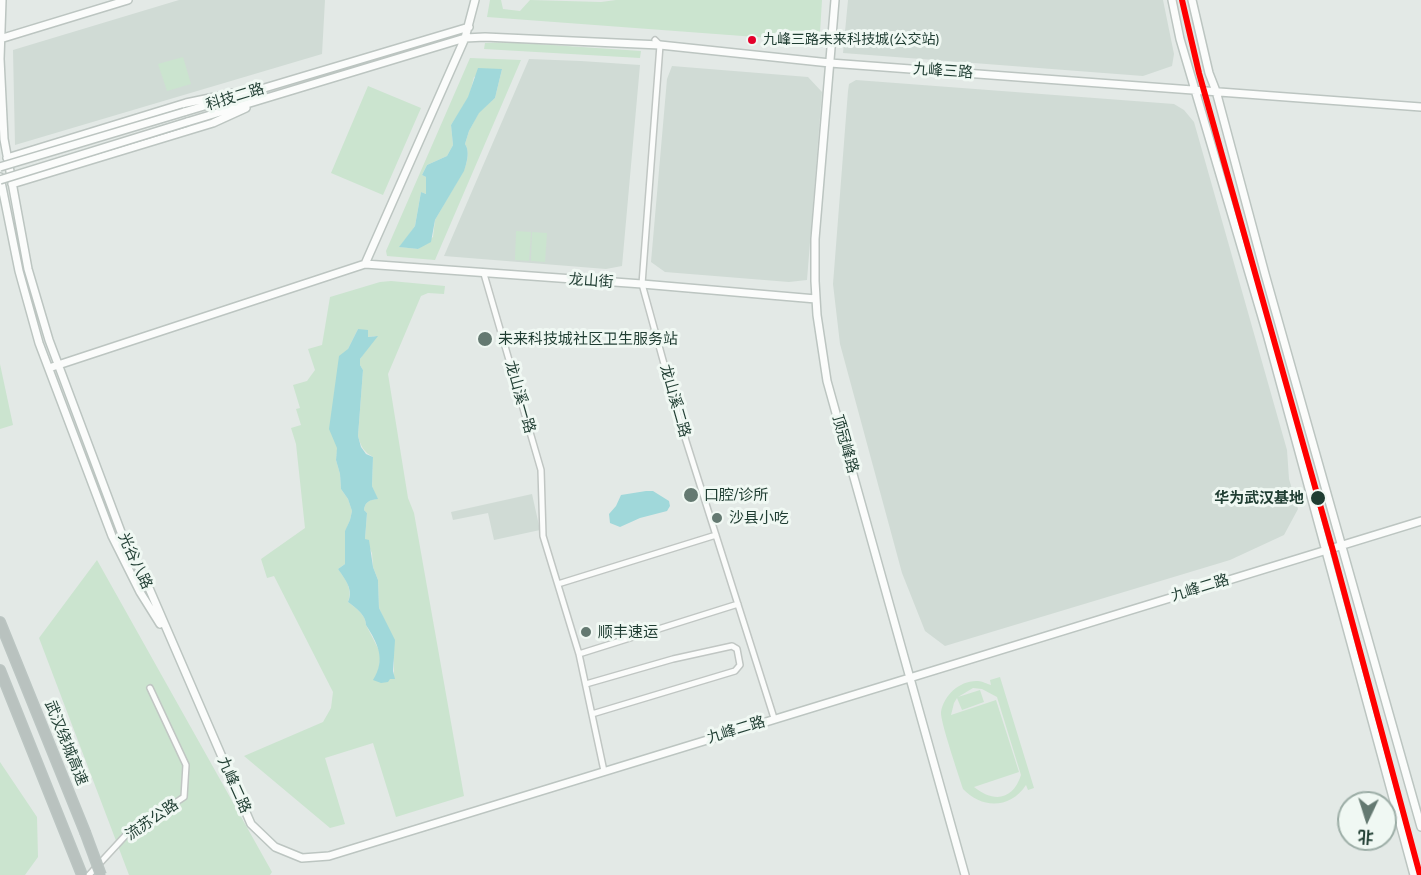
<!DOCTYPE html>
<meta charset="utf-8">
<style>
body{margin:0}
#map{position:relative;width:1421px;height:875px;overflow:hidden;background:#e3e9e6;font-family:Mulish,"Noto Sans SC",sans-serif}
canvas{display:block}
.north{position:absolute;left:1337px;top:791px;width:60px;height:60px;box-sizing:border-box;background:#f0f8f3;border:2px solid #9cada6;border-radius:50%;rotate:184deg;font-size:16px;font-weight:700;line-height:24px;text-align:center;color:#1f3d32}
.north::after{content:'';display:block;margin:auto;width:21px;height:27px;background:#647971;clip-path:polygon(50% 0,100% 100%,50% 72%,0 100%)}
</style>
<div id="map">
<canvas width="1421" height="875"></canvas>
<div class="north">北</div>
</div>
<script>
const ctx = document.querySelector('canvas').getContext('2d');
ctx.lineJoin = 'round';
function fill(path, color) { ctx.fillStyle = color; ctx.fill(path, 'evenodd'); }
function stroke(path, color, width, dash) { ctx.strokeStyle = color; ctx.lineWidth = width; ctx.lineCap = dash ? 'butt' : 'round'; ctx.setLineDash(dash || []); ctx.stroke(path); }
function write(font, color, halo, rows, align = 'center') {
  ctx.font = font + ' Mulish,"Noto Sans SC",sans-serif'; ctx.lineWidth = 6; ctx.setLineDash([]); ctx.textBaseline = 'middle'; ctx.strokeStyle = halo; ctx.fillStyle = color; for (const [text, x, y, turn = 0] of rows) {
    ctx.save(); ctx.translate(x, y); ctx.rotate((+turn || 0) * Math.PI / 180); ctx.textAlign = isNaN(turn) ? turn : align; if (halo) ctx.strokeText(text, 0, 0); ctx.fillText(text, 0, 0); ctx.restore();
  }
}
fill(new Path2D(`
 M179,0H325L322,54L15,145L13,50Z
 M848,0H1163L1174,54L1172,66L1143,76L843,53Z
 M529,59L581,61L640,65L622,266L606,269L444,256Z
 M672,66L808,77L822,92L807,280L789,282L665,272L651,262L667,79Z
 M856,80L1174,104L1184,110L1194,122L1287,450L1289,479L1298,509L1284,535L1230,560L945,646L925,631L902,573L840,344L833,284L848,91L849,84Z
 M532,494L540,530L494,540L488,513L453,520L451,512Z`), '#d0dbd5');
fill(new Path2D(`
 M490,0H501L503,9L520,11L530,0L601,2L616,0H822L820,33L810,41L487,17Z
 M507,42L641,51L640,58L484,49L485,43Z
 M183,57L191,84L167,91L158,64Z
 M470,58L521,60L435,260L387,256L386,251ZM502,69L495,98L479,112L469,131L465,144C470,151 467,163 464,170L435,220L433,237L418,249L400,247L415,226L421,192L426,194V177L422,175L427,165L447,156L453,145L451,125L469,97L474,77Z
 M368,86L421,108L383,195L331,173Z
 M516,231L531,232L529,261L515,260Z
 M532,232L547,233L545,262L531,261Z
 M391,281L445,286L444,294L428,293L421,296L388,374L408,498L414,513L464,796L396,817L373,743L325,758L345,824L330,828L244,756L323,722L331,708L333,692L274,576L267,578L261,559L305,528L296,444L291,428L301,425L296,409L300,408L293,385L307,381L315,370L308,349L322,345L330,297L380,282ZM358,329L368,337L376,336L360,359V365L363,370L358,436C361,447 364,452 373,457L372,486L377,499C369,500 365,502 364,510L367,513L365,539L372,553L373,567L378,580L379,608L385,621L394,662V679L378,673L381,654L366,625C366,615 356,608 348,602C353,590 346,579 338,569L345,564V532L350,520L352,511L348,499L341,489L340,474L336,460L348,349Z
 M0,364L13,425L0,429Z
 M97,560L272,872L270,875H129L39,638Z
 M1000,677L1034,788L1028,790L1026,785C1010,809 982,809 963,789C959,776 940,721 941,712C944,695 960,680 978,681C982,681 987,684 991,685L990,680ZM973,688L982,689L997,697L1021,775C1013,800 994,803 974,787L1019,772L996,700L951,715L954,703L957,698L962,710L984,702L980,690L958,697Z
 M0,762L37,817L38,857L25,875H0Z`), '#cbe4cf');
fill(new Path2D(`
 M478,68L502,69L495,98L479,113L469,131L465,144C470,151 467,162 464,171L435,220L431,242L418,249L399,247L415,226L421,192L426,194V177L422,175L427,165L447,156L453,145L451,125L468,97Z
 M358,329L368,330V337L378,336L360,359V365L363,370L358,436L361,447L366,454L373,457L372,486L378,499C369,500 365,502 364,510L367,513L365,539L369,540L373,567L378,580L379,608L395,640L393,671L395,679H390L388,682L381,683L373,680C386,659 378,644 366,625C366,615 356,608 348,602C354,590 345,579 338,569L345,564V531L350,520L352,511L348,499L341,489L340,474L336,460L337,448L329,429L339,356L348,349Z
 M646,491H653L669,501L670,506L667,511L640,518L620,527L610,523L609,514L616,506L621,495Z`), '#a0d8da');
const street = new Path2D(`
 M655,40L660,45L642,284L680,422L774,718
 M484,274L541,470L543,536L579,654L604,771
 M558,584L716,535
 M579,654L738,604
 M586,684L673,659L732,646L737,649L740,665L735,671L592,714
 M89,875L125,836L184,797L186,765L150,688`);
const secondary = new Path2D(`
 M2,0L0,59L4,139L28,269L49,340L121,532L149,588L251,824L275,847L302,858L329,856L1421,521
 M835,0L815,239V281L817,315L827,381L965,875
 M1172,0L1180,39L1267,334L1414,875
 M1192,0L1209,73L1216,91L1265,274L1421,827
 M0,39L128,0
 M184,112L469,27
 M187,122L465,38L485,37L660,45L830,63L1421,107
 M7,158L186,103L234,93
 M0,177L19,271L39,343L112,536L140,592L160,624
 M12,184L213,123L246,108
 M365,264L465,38L475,0
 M49,368L365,264L642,284L816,299`);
const highway = new Path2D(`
 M0,622L85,832
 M0,670L82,875`);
stroke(street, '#c0c6c3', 8);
stroke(secondary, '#bcc5c1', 10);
stroke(highway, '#bbc5c2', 12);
stroke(street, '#fbfcfb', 5);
stroke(secondary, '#fbfcfb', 7);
stroke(highway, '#b9c2bf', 9);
const secondaryBridge = new Path2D(`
 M0,167L184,112
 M0,180L187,122`);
const highwayBridge = new Path2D(`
 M85,832L101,875`);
stroke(secondaryBridge, '#bcc5c1', 10, []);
stroke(highwayBridge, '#bbc5c2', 12, []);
stroke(secondaryBridge, '#fbfcfb', 7);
stroke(highwayBridge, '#b9c2bf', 9);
stroke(new Path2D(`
 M1182,0L1199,73L1335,558L1420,875`), '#f00', 6);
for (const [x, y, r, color] of [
 [752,40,5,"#e4002b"],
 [485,339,8,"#647971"],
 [691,495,8,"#647971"],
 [1318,498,8,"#1f3d32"],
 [717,518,6,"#647971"],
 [586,632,6,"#647971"]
]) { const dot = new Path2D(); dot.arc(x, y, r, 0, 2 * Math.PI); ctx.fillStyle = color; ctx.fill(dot); stroke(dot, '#f0f8f3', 2); }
write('14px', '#1f3d32', '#f0f8f3', [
 ["九峰三路未来科技城(公交站)",763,40]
], 'left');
write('15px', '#1f3d32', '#f0f8f3', [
 ["九峰三路",943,71,4],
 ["科技二路",235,97,-17],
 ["龙山街",591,281,4],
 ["龙山溪一路",520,397,74],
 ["龙山溪二路",675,401,74],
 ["顶冠峰路",845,444,74],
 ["光谷八路",135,561,65],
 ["九峰二路",1200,588,-17],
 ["九峰二路",736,730,-17],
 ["武汉绕城高速",66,743,68],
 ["九峰二路",234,785,66],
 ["流苏公路",152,820,-34]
]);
write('15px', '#1f3d32', '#f0f8f3', [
 ["未来科技城社区卫生服务站",498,339],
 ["口腔/诊所",704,495],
 ["沙县小吃",729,518],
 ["顺丰速运",598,632]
], 'left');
write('bold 15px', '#1f3d32', '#f0f8f3', [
 ["华为武汉基地",1304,498]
], 'right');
</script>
